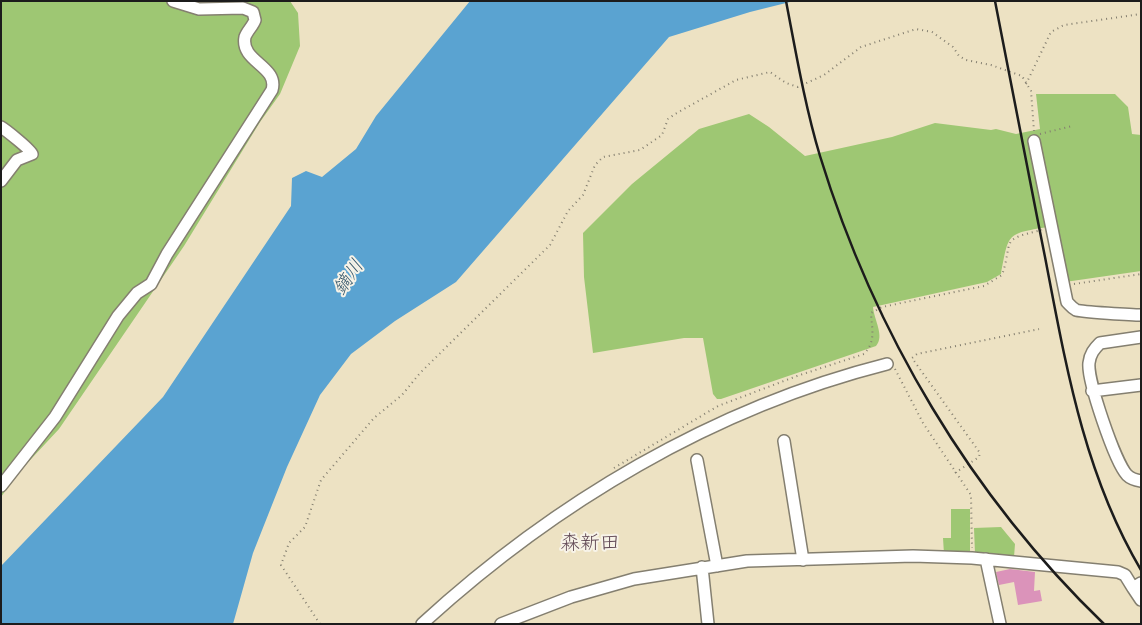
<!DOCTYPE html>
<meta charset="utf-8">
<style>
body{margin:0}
#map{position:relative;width:1142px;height:625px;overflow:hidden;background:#ede2c3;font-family:Dekko,sans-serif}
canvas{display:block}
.frame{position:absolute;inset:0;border:2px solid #1c1c1c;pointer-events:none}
</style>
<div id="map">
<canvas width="1142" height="625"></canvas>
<div class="frame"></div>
</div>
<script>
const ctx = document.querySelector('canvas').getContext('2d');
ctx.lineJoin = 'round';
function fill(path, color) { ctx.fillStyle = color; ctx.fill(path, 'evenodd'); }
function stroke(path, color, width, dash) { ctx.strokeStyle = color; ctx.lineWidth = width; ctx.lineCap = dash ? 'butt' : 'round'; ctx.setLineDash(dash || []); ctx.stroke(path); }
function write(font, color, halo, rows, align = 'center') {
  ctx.font = font + ' Dekko,"Klee One",sans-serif'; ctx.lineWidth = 4; ctx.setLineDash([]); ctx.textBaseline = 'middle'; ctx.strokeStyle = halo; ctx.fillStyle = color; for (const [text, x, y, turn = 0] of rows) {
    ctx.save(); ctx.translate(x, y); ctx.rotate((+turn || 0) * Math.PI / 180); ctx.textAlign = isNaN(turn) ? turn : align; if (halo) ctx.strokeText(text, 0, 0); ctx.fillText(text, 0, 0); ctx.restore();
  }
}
fill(new Path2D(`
 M1,1H290L298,13L300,46L280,94L260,122L184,246L59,429L19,472L1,497Z
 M1036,94H1115L1128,107L1132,134L1141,135V271L1065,282L1047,227C1006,234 1009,233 1001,274L987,282L873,307C874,320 885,336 876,346L721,399H717L713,394L703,338H684L593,353L584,277L583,233L632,184L699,129L749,114L769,127L805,156L892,137L935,123L991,130L996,129L1016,134L1040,129Z
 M951,509H970V554H944L943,538H951Z
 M1001,527L1015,544L1014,557L975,554L974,528Z`), '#9ec773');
fill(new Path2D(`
 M470,1H794L750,12L669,37L456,282L395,321L351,354L320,395L287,467L253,553L233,624H1V566L163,397L291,206L292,178L306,171L322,177L356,149L376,116Z`), '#5aa3d1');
fill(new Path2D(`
 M1010,569L1035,572L1034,591L1040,590L1042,601L1018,605L1014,582L999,585L996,572Z`), '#db93ba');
const minor = new Path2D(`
 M1,127C6,130 31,150 32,154L17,160L1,181
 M1034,141L1067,302C1070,305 1072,308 1076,310C1081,312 1134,315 1141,315
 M1141,337L1100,343C1094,349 1090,354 1089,363C1087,380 1115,462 1127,475C1131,479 1135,480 1141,481
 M1092,391L1141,385
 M784,441L803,560
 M697,460L717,566
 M1,486L55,417L118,316L137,293L151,284L167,254L272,90C279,66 240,62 245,37C247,31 253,26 255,20L253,12L243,8L199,9L173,1
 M986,559L1000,624
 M702,567L708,624
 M1133,588L1141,600
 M422,624C554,503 713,408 887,364
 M501,624L571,597L634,579L747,561L913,556L972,558L1118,572L1125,575L1133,588L1141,583`);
stroke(minor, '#847f70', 14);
stroke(new Path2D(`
 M1026,84L1051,32L1064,25L1141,14
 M1040,134L1072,126
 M1074,284L1141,274
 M895,369L923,423L971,495L972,548
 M614,468L718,406L797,376L864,354C876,341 872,330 871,313L882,307L984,286L1002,275C1014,240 998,240 1042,230
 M955,473L979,457L980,453L912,358L917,354L1039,329
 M320,624L281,565L289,543L305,527L321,480L374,418L402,395L420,373L550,245L568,211L583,195L595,165L603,157L640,150L662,135L668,119L675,114L736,80L770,72L786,83L798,87L824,75L861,47L916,29L932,32L953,47L959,56L966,60L991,65L1022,76L1031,91L1034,131`), '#847f70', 2, [1, 4]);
stroke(minor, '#fff', 11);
stroke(new Path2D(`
 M786,1C796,53 805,106 820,156C874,332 971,496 1104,624
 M995,1C1012,87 1028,172 1045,257C1066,366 1084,474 1141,570`), '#1c1c1c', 2.5);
write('italic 19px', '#38596d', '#f7f3e8', [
 ["鏑川",351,279,-55]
]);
write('20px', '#5f4653', '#f7f3e8', [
 ["森新田",590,546]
]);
</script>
